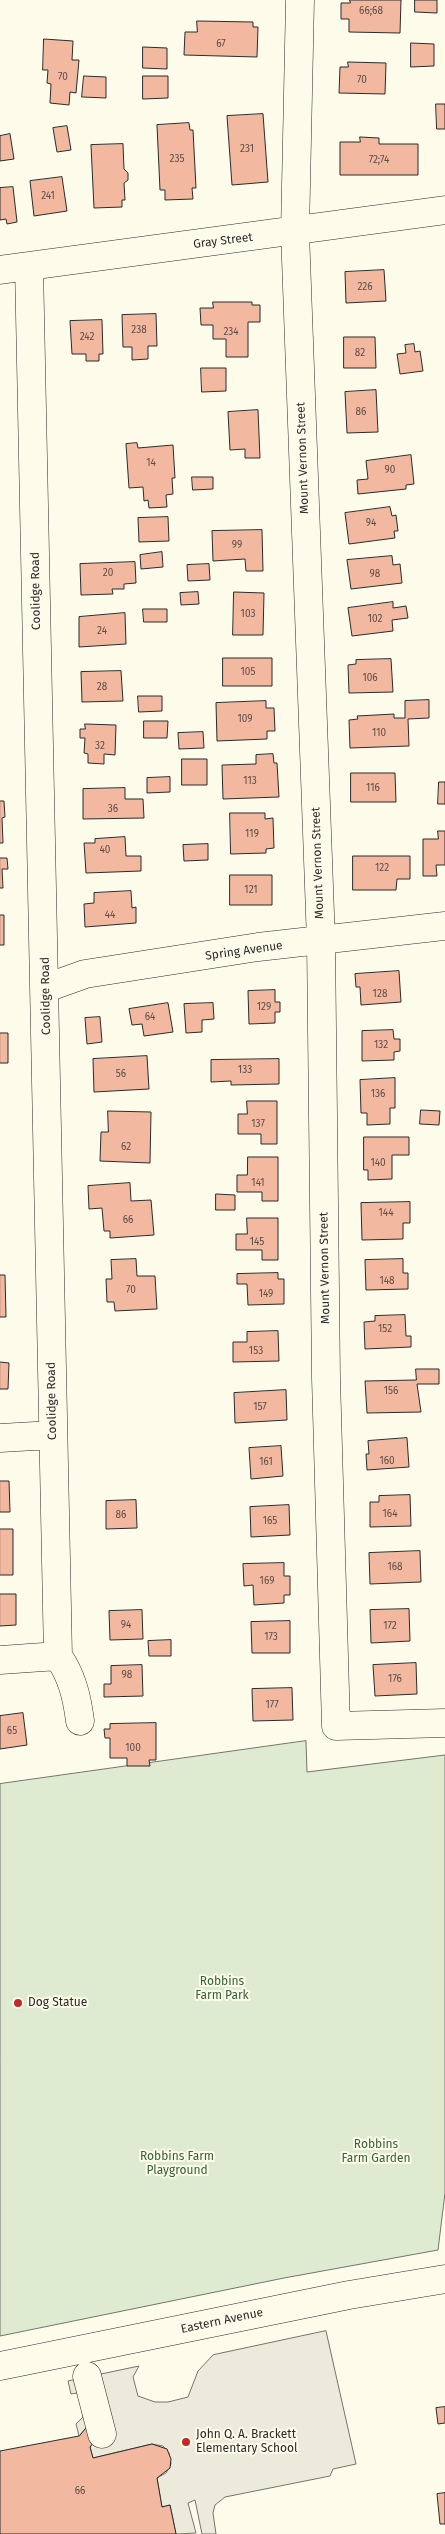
<!DOCTYPE html>
<style>
body{margin:0}
canvas{display:block;background:#fdfbea}
</style>
<canvas width="445" height="2534"></canvas>
<script>
const ctx = document.querySelector('canvas').getContext('2d');
ctx.lineJoin = 'round';
function fill(path, color) { ctx.fillStyle = color; ctx.fill(path, 'evenodd'); }
function stroke(path, color, width, dash) { ctx.strokeStyle = color; ctx.lineWidth = width; ctx.lineCap = dash ? 'butt' : 'round'; ctx.setLineDash(dash || []); ctx.stroke(path); }
function write(font, color, halo, rows, align = 'center') {
  ctx.font = font + ' "Fira Sans",sans-serif'; ctx.lineWidth = 4; ctx.setLineDash([]); ctx.textBaseline = 'middle'; ctx.strokeStyle = halo; ctx.fillStyle = color; for (const [text, x, y, turn = 0] of rows) {
    ctx.save(); ctx.translate(x, y); ctx.rotate((+turn || 0) * Math.PI / 180); ctx.textAlign = isNaN(turn) ? turn : align; if (halo) ctx.strokeText(text, 0, 0); ctx.fillText(text, 0, 0); ctx.restore();
  }
}
const green = new Path2D(`
 M306,1741L307,1772L445,1755V2193L438,2250L284,2278L0,2336V1784Z`);
fill(green, '#deebd1');
stroke(green, '#74746e', 1);
const parking = new Path2D(`
 M326,2331L356,2464L333,2469L330,2476L225,2497L215,2505L213,2513L216,2534H202L195,2500L188,2503L196,2533L176,2534L170,2505L162,2507L157,2478L166,2473L171,2464L169,2453L163,2446L152,2444L93,2458L90,2447L99,2436L88,2426L79,2436L76,2424L83,2417L80,2397L77,2393L71,2394L68,2381L139,2366L133,2377L138,2396L155,2402H168L188,2397L198,2371L213,2355Z`);
fill(parking, '#eceadb');
stroke(parking, '#74746e', 1);
const building = new Path2D(`
 M350,0H401L400,33L349,32V19H341V3H350Z
 M415,0H437V13L415,12Z
 M197,21L253,22V27H258L257,57L184,55L185,32H197Z
 M44,39L73,41L72,60H79L76,93L70,92L69,105L50,103L51,84L47,83L48,70H43Z
 M411,43L434,44V66L411,67Z
 M143,47L167,48V69L143,68Z
 M348,62L386,63L385,94L339,93L340,67H348Z
 M84,76L106,77V98L82,97Z
 M143,76H168V98L143,99Z
 M436,104H445V129H437Z
 M263,114L268,182L232,185L227,116Z
 M189,123L190,130H193L196,188H192L193,199L165,200V190H160L157,125Z
 M67,126L71,150L57,152L53,128Z
 M10,134L14,159L0,161V136Z
 M360,137L379,138V144H418V175H340V142H360Z
 M123,144L124,169L128,173V180L124,183L125,200H122V207L94,208L91,145Z
 M62,177L67,211L34,216L30,181Z
 M13,187L17,222L7,224L6,219L0,220V188Z
 M384,270L386,301L346,303L345,272Z
 M213,302H252V305H260V322H248V357H226V339H213V325H201L200,308H213Z
 M156,314L157,346H148V359L132,360V347H123L122,315Z
 M102,320L103,354H99V361H86V354H72L70,321Z
 M344,337H375L376,368H344Z
 M414,344L415,352L420,351L423,371L400,374L397,354L406,353L405,345Z
 M201,368H226V391L202,392Z
 M376,390L378,432L347,433L345,392Z
 M258,410L260,458H245V449L230,450L228,412Z
 M137,443L138,448L173,445L175,478H172L173,494L166,495L167,507L149,508L148,500L144,501L143,487L129,488L126,444Z
 M411,455L414,484L406,485V489L358,494L357,480L368,479L366,461Z
 M192,477H213V489L193,490Z
 M390,507L392,516L396,515L398,531H394L395,538L349,544L345,513Z
 M168,517L169,541L139,542L138,518Z
 M262,530L263,571H246L245,559L213,561L212,531Z
 M162,552L163,567L141,569L140,555Z
 M392,556L393,565L400,564L402,583L351,589L347,560Z
 M135,562L136,583L124,584V589H112L113,594L81,595L80,564Z
 M209,564L210,580L188,581L187,565Z
 M198,592L199,604L181,605L180,593Z
 M234,592L264,593L263,635H233Z
 M393,602V608L406,606L408,618L392,620L393,631L352,636L348,608Z
 M143,609H167V622H144Z
 M125,613L126,644L79,647V617Z
 M223,658H272V686H223Z
 M391,659L393,692L349,693L348,665L356,664V660Z
 M121,671L123,701L82,702L81,672Z
 M138,696H162V711L139,712Z
 M429,700V718L408,719L409,746L350,748L349,720L358,719L357,716L394,714V718H405V701Z
 M266,701V708H274L275,731H267V739L217,741L216,703Z
 M144,721H168L167,738H144Z
 M85,724L116,725L115,755L104,754V764L88,763V754L84,753L85,738H80V729H85Z
 M203,732L204,748L179,749L178,733Z
 M273,754L274,763H277L279,797L223,799L222,765L256,764V755Z
 M182,759H207V785H182Z
 M351,773H395L396,802H351Z
 M170,777V792L147,793V778Z
 M439,782H445V804H438Z
 M125,788V799H143L144,818L83,819V789Z
 M0,801H4L5,817L2,818L3,843H0Z
 M230,813H265V819L273,818L274,848L266,849V853L231,854Z
 M438,831H445V865H436L437,876H423V839H438Z
 M125,837L126,856H141V871L86,873L84,843H95V839Z
 M208,844V860L184,861L183,845Z
 M353,856H410V879H397L396,890H353Z
 M0,858H7L8,869H2L3,888H0Z
 M230,875H272V905H230Z
 M131,891L132,908L136,907V923L85,927L84,904L94,903V893Z
 M0,915H4V945H0Z
 M399,971L401,1002L361,1005L360,987H356L355,974Z
 M275,990V1002H280V1012H275V1023L249,1024L248,991Z
 M168,1003L173,1032L144,1036L142,1024L132,1025L129,1009Z
 M213,1003L214,1019L202,1020V1032L186,1033L184,1004Z
 M100,1017L102,1042L87,1044L85,1018Z
 M393,1030L394,1039H400V1051L394,1052V1060L362,1061V1031Z
 M0,1033H8V1063H0Z
 M147,1056L149,1089L94,1092L93,1059Z
 M279,1059V1084L231,1085V1081L211,1082V1060Z
 M395,1078V1108H390V1124L367,1125V1113H361L360,1080Z
 M247,1101H277V1144H261V1134H238V1114H247Z
 M421,1110L440,1111L439,1125L420,1124Z
 M108,1111L151,1112L150,1163L100,1161L101,1132H108Z
 M364,1137H409V1155H392V1179L368,1180V1170H364Z
 M248,1157H278V1201H262V1192H237V1175H247Z
 M130,1183L131,1201L151,1200L154,1235L110,1238V1231H104L102,1208L89,1209L88,1186Z
 M216,1194L235,1195V1210H216Z
 M410,1202V1223H403V1239L362,1240L361,1203Z
 M247,1218H278V1260H262V1250H236V1234H247Z
 M136,1259L137,1276H155L157,1309L115,1311L114,1302H107L106,1279H112L111,1260Z
 M403,1259V1273H408V1289L366,1290L365,1260Z
 M278,1273V1279H284V1304L248,1305L247,1284H237V1274Z
 M0,1275H5L6,1317H0Z
 M405,1315L406,1336H411V1347L365,1349L364,1322L375,1321V1316Z
 M278,1331L279,1361L233,1362V1342H247V1332Z
 M0,1362L9,1363L8,1389H0Z
 M416,1369H439V1384H417L421,1412L367,1413L365,1381L416,1380Z
 M286,1390L287,1420L235,1423L234,1393Z
 M407,1438L409,1467L367,1470L366,1454H369L368,1441Z
 M281,1446L283,1476L251,1479L249,1448Z
 M0,1481H9L10,1512H0Z
 M410,1495L411,1526L370,1527V1502H379V1496Z
 M136,1500L137,1528L106,1529V1501Z
 M289,1505L290,1535L251,1537L250,1507Z
 M0,1529H13V1575H0Z
 M420,1551L421,1582L370,1584L369,1553Z
 M284,1563V1576H290V1595H284V1603L254,1605L253,1585L244,1586L243,1564Z
 M0,1594H16V1625L0,1626Z
 M409,1609L410,1641L371,1643L370,1610Z
 M142,1610L143,1639L110,1640L109,1611Z
 M290,1621V1653H252L251,1622Z
 M171,1640V1656H149L148,1641Z
 M416,1663L417,1694L375,1696L373,1665Z
 M142,1665L143,1696L104,1697V1684H111V1666Z
 M292,1688L293,1720L253,1721L252,1689Z
 M23,1713L27,1745L0,1749V1716Z
 M156,1723V1760H149L150,1766H127V1758H110V1738H105L104,1729H110V1724Z
 M445,2407V2423L438,2424L436,2408Z
 M88,2426L99,2436L90,2447L93,2458L152,2444L167,2449L171,2459L170,2468L157,2478L162,2507L170,2505L176,2534H0V2451L79,2436Z
 M445,2493V2524H440L437,2494Z`);
fill(building, '#f2b8a0');
stroke(building, '#2b2b2b', 1);
const minor = new Path2D(`
 M300,0L295,232L321,941L326,1378L336,1726L445,1723
 M29,266L58,1656C72,1676 77,1697 80,1721
 M0,270L445,210
 M46,988L85,974L258,947L445,926
 M0,1438L52,1435
 M0,1660L58,1656
 M0,2366L349,2295L445,2279
 M87,2376L102,2434`);
stroke(minor, '#2b2b2b', 29);
stroke(minor, '#fdfbea', 28);
for (const [x, y, r, color] of [
 [18,2003,5,"#c62828"],
 [186,2442,5,"#c62828"]
]) { const dot = new Path2D(); dot.arc(x, y, r, 0, 2 * Math.PI); ctx.fillStyle = color; ctx.fill(dot); stroke(dot, '#fdfbea', 2); }
write('10px', '#5d4e48', null, [
 ["66;68",371,11],
 ["67",221,44],
 ["70",63,77],
 ["70",362,80],
 ["231",247,149],
 ["235",177,159],
 ["72;74",379,160],
 ["241",48,196],
 ["226",365,287],
 ["238",139,330],
 ["234",231,332],
 ["242",87,337],
 ["82",360,353],
 ["86",361,412],
 ["14",151,463],
 ["90",390,470],
 ["94",371,523],
 ["99",237,545],
 ["20",108,573],
 ["98",375,574],
 ["103",248,614],
 ["102",375,619],
 ["24",102,631],
 ["105",248,672],
 ["106",370,678],
 ["28",102,687],
 ["109",245,719],
 ["110",379,733],
 ["32",100,746],
 ["113",250,781],
 ["116",373,788],
 ["36",113,809],
 ["119",252,834],
 ["40",105,850],
 ["122",382,868],
 ["121",251,890],
 ["44",110,915],
 ["128",380,994],
 ["129",264,1007],
 ["64",150,1017],
 ["132",381,1045],
 ["133",245,1070],
 ["56",121,1074],
 ["136",378,1094],
 ["137",258,1124],
 ["62",126,1147],
 ["140",378,1163],
 ["141",258,1183],
 ["144",386,1213],
 ["66",128,1220],
 ["145",257,1242],
 ["148",387,1281],
 ["70",131,1290],
 ["149",266,1294],
 ["152",385,1329],
 ["153",256,1351],
 ["156",391,1391],
 ["157",260,1407],
 ["160",387,1461],
 ["161",266,1462],
 ["164",390,1514],
 ["86",121,1515],
 ["165",270,1521],
 ["168",395,1567],
 ["169",267,1581],
 ["94",126,1625],
 ["172",390,1626],
 ["173",271,1637],
 ["98",127,1675],
 ["176",395,1679],
 ["177",272,1705],
 ["65",12,1731],
 ["100",133,1748],
 ["66",80,2491]
]);
write('12px', '#2b2b2b', '#fdfbea', [
 ["Gray Street",223,241,-7],
 ["Mount Vernon Street",303,458,-92],
 ["Coolidge Road",36,591,-91],
 ["Mount Vernon Street",318,863,-92],
 ["Spring Avenue",244,951,-8],
 ["Coolidge Road",46,996,-91],
 ["Mount Vernon Street",325,1268,-91],
 ["Coolidge Road",52,1401,-91],
 ["Eastern Avenue",222,2321,-12]
]);
write('12px', '#34623c', '#fdfbea', [
 ["Robbins",222,1982],
 ["Farm Park",222,1996],
 ["Robbins",376,2145],
 ["Farm Garden",376,2159],
 ["Robbins Farm",177,2157],
 ["Playground",177,2171]
]);
write('12px', '#2b2b2b', '#fdfbea', [
 ["Dog Statue",28,2003],
 ["John Q. A. Brackett",196,2435],
 ["Elementary School",196,2449]
], 'left');
</script>
